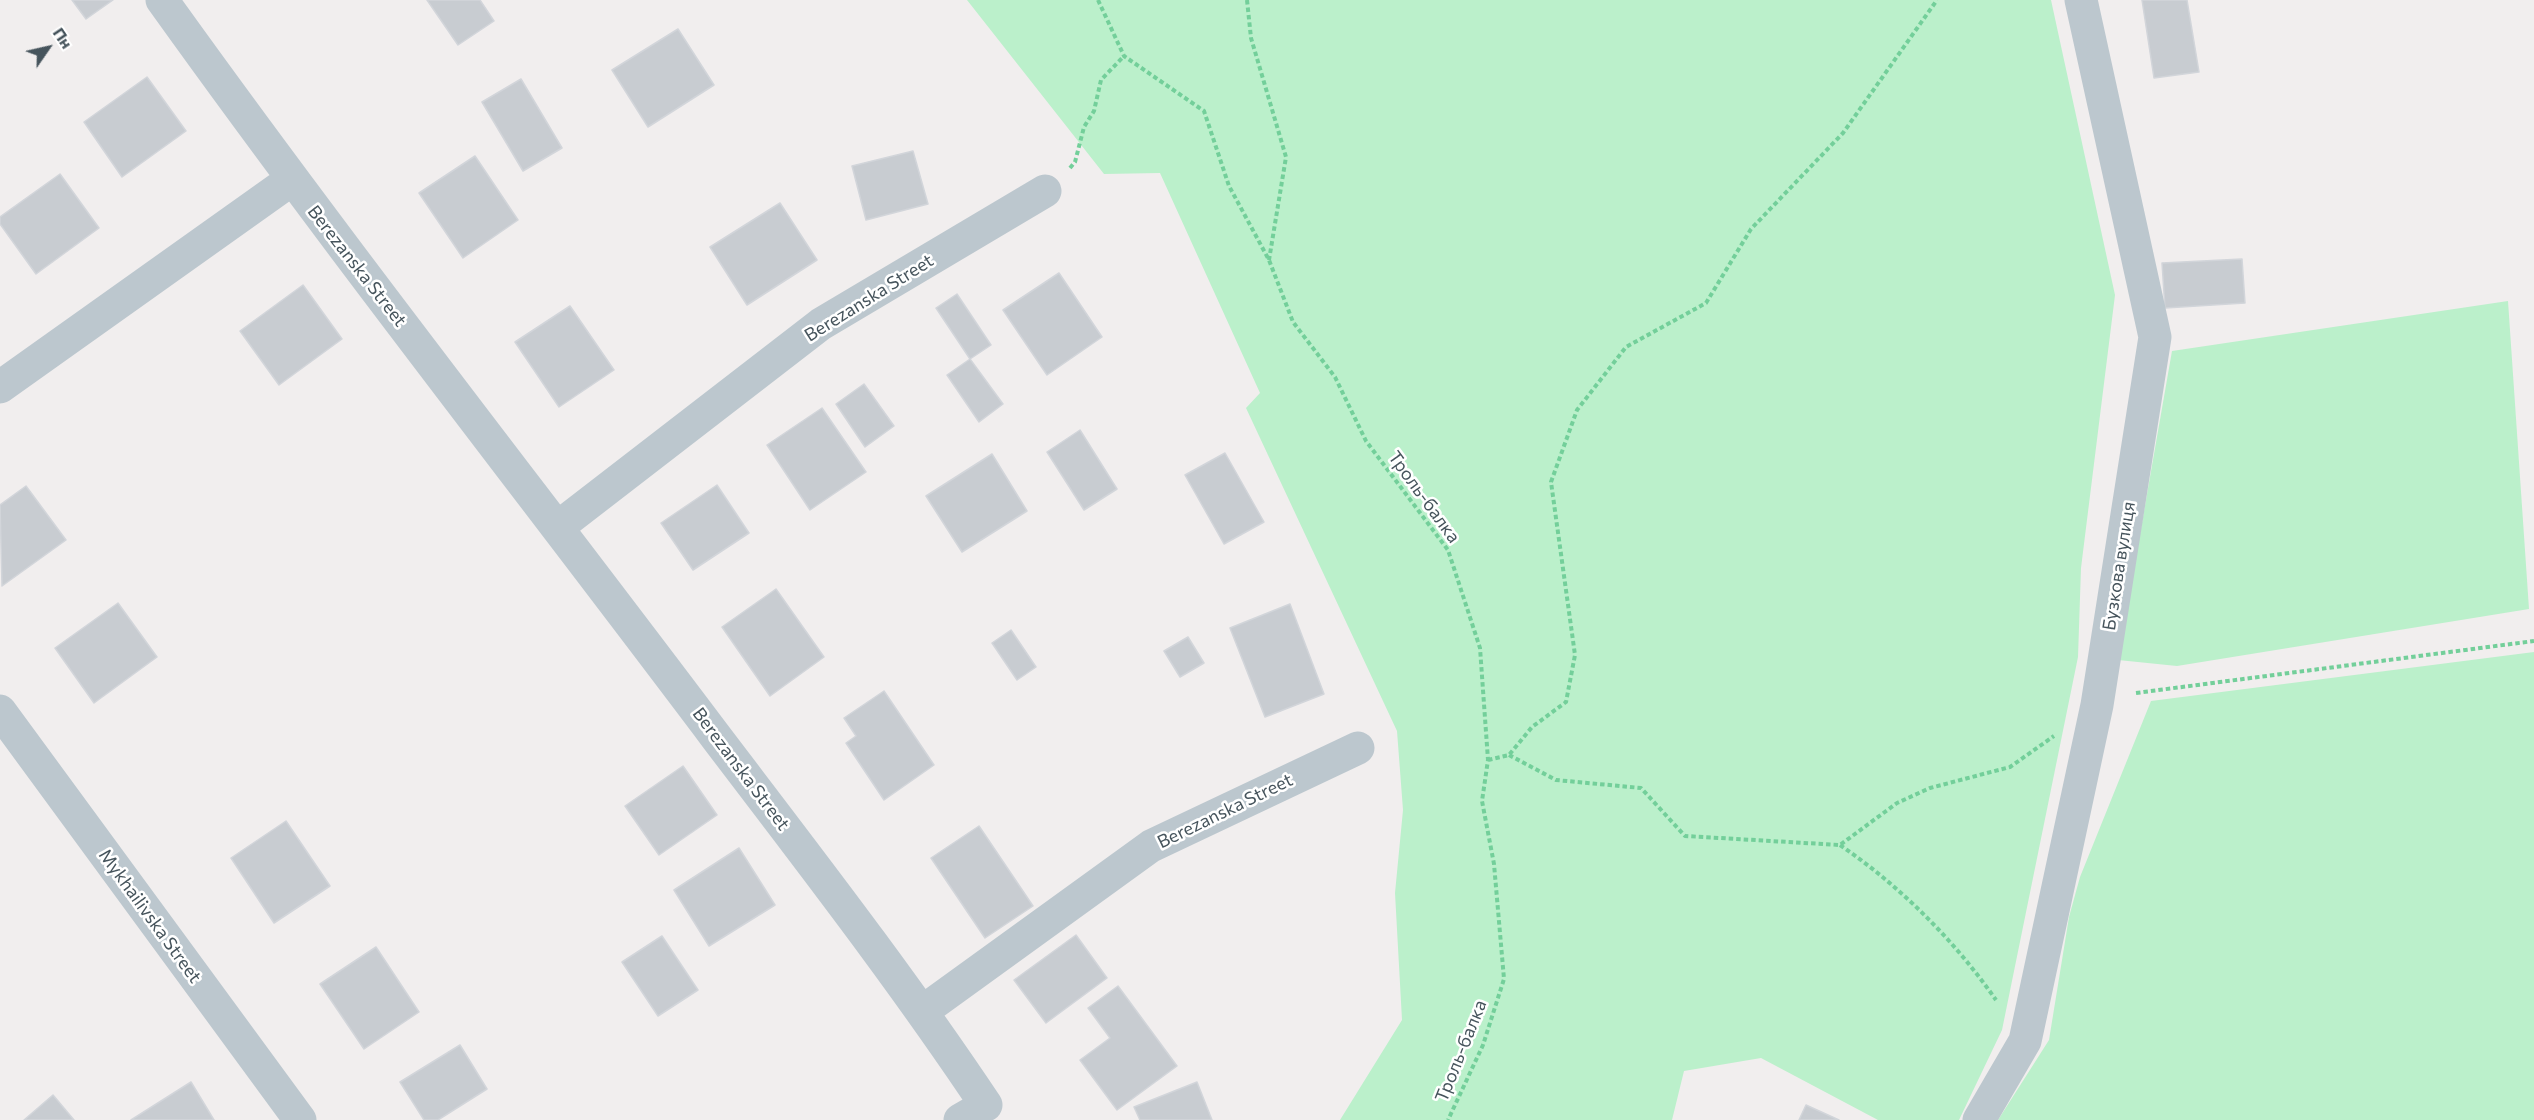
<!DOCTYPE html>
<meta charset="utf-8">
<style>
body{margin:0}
#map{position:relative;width:2534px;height:1120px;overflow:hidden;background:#f1eeee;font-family:Commissioner,sans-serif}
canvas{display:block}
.north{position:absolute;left:18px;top:18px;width:60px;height:60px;-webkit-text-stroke:4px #fff;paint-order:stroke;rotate:56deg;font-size:16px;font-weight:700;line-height:24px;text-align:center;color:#46545c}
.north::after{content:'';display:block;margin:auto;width:21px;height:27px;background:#46545c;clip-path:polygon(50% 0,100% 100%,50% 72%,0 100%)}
</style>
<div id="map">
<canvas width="2534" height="1120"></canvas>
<div class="north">Пн</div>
</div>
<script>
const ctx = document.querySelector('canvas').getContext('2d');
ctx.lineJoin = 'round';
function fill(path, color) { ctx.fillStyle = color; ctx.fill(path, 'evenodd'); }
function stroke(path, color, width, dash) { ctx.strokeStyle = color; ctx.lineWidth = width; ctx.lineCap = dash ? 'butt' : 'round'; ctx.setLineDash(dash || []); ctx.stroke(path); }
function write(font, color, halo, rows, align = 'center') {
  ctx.font = font + ' Commissioner,sans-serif'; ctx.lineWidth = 5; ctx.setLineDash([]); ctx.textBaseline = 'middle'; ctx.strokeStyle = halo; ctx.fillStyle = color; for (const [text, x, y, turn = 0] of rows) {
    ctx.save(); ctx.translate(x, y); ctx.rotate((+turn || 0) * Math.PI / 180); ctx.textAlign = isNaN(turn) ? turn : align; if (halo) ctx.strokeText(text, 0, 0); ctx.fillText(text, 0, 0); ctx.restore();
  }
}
fill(new Path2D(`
 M967,0H2051L2115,295L2081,568L2078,657L2002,1030L1959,1120H1878L1761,1058L1684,1071L1672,1120H1340L1402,1020L1395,893L1403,810L1397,731L1246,408L1260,393L1160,173L1104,174Z
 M2508,301L2529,609L2177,666L2118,660L2172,351Z
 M2534,652V1120H1998L2049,1040L2069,917L2080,877L2151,701Z`), '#bbf0cb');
const building = new Path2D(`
 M72,0H113L86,19Z
 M427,0H480L494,21L458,45Z
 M2142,0H2187L2199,72L2154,78Z
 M678,29L714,85L648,127L612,70Z
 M147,77L186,131L122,177L84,122Z
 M521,79L562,148L523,171L482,102Z
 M913,151L928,204L866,220L852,166Z
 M475,156L518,220L463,258L419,193Z
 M60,174L99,228L36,274L0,224V217Z
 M780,203L817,260L747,305L710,247Z
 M2242,259L2245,303L2165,308L2162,263Z
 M1059,273L1102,337L1047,375L1003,310Z
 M303,285L342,339L279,385L240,331Z
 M957,294L991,345L970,359L936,308Z
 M570,306L614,370L559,407L515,342Z
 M970,359L1003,404L979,422L947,375Z
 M864,384L894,426L865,447L836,404Z
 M822,408L866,472L810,510L767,445Z
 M1080,430L1117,489L1084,510L1047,452Z
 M1225,453L1264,522L1224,544L1185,475Z
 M992,454L1027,511L962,552L926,496Z
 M717,485L749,533L693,570L661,523Z
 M26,486L66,540L2,586L0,505Z
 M776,589L824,657L770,696L722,627Z
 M118,603L157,657L94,703L55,648Z
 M1290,604L1324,694L1265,717L1230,628Z
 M1011,630L1036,667L1017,680L992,643Z
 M1188,637L1204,663L1180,677L1164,651Z
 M884,691L934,765L884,800L846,743L856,736L844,718Z
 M683,766L717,815L659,855L625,806Z
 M286,821L330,886L274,923L231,858Z
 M979,826L1033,906L985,938L931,858Z
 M739,848L775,905L709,946L674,890Z
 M1076,935L1107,978L1046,1023L1014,980Z
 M662,936L698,990L658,1016L622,962Z
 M376,947L419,1012L364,1049L320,984Z
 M1118,986L1177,1066L1117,1110L1080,1060L1110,1038L1088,1008Z
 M460,1045L487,1089L438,1120H424L400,1082Z
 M191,1082L214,1120H131Z
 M1197,1082L1212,1120H1140L1134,1107Z
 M53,1095L74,1120H24Z
 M1806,1105L1839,1120H1799Z`);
fill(building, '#c8ccd1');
stroke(building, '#d2d5da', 1.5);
stroke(new Path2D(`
 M1098,0L1124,56L1204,111L1229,186L1269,260L1293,322L1335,377L1366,441L1448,550L1480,648L1488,760L1482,801L1494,864L1504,979L1483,1045L1448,1120
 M1247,0L1251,38L1286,157L1269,260
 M1070,168L1075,162L1084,127L1094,111L1101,80L1124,56
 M2136,693L2534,641
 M1509,755L1556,780L1641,788L1685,836L1840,845L1897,803L1930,788L2010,767L2054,736
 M1488,760L1509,755L1532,727L1566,702L1575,655L1551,482L1577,410L1626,347L1706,303L1751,229L1843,133L1937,0
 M1840,845C1900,886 1954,940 1996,1000`), '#73cf9a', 4, [4.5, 3]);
stroke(new Path2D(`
 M162,0C341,250 531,491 716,737C808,858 902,979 986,1105L960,1120
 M0,387L291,180
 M558,527L821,324L1045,191
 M0,711L300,1120
 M923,1011L1151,846L1358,748
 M1979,1120L2025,1041L2097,705L2155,337L2081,0`), '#bcc7ce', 33);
write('18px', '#46545c', '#fff', [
 ["Berezanska Street",357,266,52],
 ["Berezanska Street",869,298,-32],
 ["Троль-балка",1424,497,54],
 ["Бузкова вулиця",2119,566,-81],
 ["Berezanska Street",741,769,53],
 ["Berezanska Street",1225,811,-26],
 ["Mykhailivska Street",150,916,54],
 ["Троль-балка",1461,1051,-68]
]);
</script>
